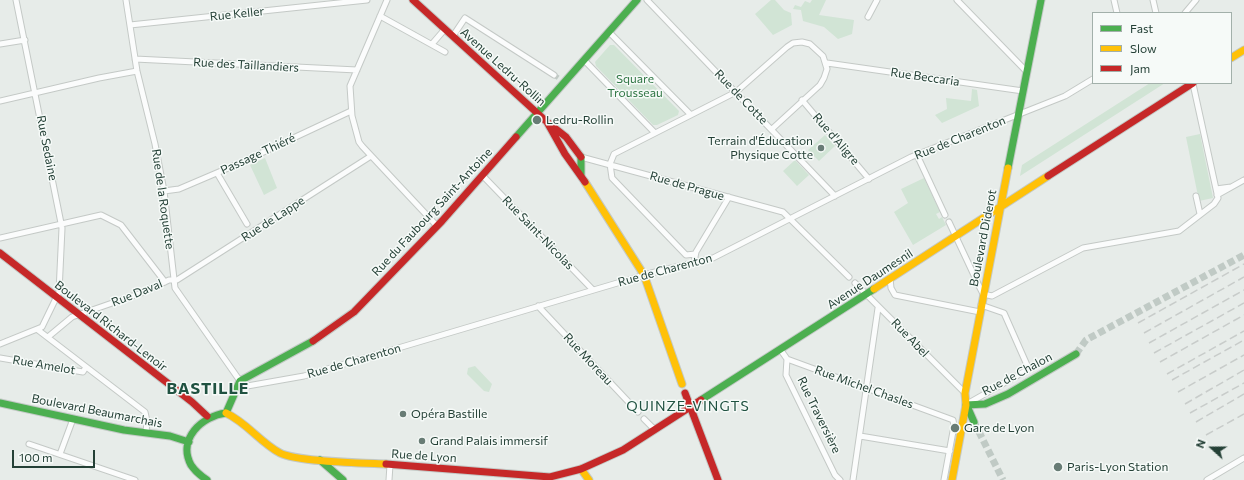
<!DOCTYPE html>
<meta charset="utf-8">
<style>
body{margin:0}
#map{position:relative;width:1244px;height:480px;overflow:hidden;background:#e7ece9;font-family:Commissioner,sans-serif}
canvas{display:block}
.legend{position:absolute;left:1092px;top:12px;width:140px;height:72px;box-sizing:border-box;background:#f6faf8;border:1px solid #a2b0aa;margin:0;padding:5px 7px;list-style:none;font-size:12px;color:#244036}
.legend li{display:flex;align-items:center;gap:8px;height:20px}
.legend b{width:20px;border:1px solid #a2b0aa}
.north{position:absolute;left:1192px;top:428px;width:40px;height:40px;-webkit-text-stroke:3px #f6faf8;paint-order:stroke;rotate:291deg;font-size:11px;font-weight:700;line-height:16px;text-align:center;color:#244036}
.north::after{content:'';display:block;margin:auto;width:14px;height:18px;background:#244036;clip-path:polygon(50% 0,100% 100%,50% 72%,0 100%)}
.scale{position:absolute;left:12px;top:450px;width:83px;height:18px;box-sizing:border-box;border:2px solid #244036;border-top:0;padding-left:5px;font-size:12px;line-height:14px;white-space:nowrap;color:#244036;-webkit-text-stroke:3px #f6faf8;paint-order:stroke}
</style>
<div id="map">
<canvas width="1244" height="480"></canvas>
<ul class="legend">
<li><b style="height:5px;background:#4caf50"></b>Fast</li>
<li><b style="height:5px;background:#ffc107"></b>Slow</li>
<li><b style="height:5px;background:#c62828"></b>Jam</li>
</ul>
<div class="north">N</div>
<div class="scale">100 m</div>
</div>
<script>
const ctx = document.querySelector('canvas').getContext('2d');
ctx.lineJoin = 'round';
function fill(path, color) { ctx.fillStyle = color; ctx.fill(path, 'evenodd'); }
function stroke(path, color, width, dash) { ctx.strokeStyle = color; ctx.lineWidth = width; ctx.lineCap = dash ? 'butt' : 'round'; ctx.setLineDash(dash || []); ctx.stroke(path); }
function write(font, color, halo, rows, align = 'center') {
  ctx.font = font + ' Commissioner,sans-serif'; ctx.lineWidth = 3; ctx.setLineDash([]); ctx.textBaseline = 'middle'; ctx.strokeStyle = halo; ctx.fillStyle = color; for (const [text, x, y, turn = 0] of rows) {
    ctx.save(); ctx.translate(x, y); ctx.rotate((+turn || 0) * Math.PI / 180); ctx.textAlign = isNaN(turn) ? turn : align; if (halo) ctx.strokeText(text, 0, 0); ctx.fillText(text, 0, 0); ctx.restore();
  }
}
fill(new Path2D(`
 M771,0H775L784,10L791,13L792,25L773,35L755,14Z
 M812,0H826L819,15L854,20L852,34L838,39L824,27L803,21L801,10L793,9L795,5L801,7L805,1L810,3Z
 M610,45H614L679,111L678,115L657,125H653L596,66L595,62Z
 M1150,83H1165L1020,176L1022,165Z
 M972,89L977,90L979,106L942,123L935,115L947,109L946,98L971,101Z
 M1200,134L1213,198L1199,201L1186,137Z
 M825,135L835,146L819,161L808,150Z
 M265,158L277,188L264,195L250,165Z
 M795,160L809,175L797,186L783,171Z
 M924,178L940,212L936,214L939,219L942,217L946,225L913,245L894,212L908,203L901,189Z
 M475,366L492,384L489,392L484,391L467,374L468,368Z`), '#d1e4d5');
stroke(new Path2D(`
 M554,75L560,79`), '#c0cac5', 5, [5, 2.5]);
stroke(new Path2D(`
 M1076,354L1086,340L1244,255
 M974,422L1003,480`), '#c0cac5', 7, [7, 3.5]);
const street = new Path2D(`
 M126,0L137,71L155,144L164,191L175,288L240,381
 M387,0L350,86L352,116L359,142L362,146L437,226
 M647,0L835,196
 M957,0L1027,72
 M1114,0L1117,13
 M1153,0L1156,13
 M1185,13L1196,0
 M380,16L445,52
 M868,17L877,0
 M130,25L367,0
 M609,32L690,114
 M453,36L465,18L554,75
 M0,44L25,40
 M432,44L445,29
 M135,59L357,70
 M584,60L654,132
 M827,63L1023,91
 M802,100L869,179
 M0,101L99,78L137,71
 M917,155L945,215
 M581,157L783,212L849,277
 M217,173L247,224
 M483,176L593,290
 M1216,189L1231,187
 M164,191L179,189L240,163L351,111
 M1217,195L1244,180
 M1196,196L1200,214
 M949,222L980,288L983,294L992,296L1083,248L1179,231L1214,204L1218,198L1193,84
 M0,238L101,215L121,225L165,282
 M695,254L686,255L612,178L610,164L614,154L736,92L787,47L793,43L802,42L810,44L823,56L827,69L824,78L820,85L772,129
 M694,262L696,252L729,197
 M890,278L891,288L895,295L980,312
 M855,283L965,393
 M538,306L638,412
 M38,330L145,412L147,421L146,433
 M48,337L72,317L141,293L169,280H177L371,156
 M0,344L42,327L59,292L62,228L16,0
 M780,349L787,359L953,420L954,426L944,480
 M0,358L83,372L86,367
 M787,359L786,375L835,475L840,480
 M236,388L304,376L651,273L713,258L911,157L1065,96L1093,79
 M967,404L1027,370V365L1004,313L981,305
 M644,419L655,430
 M860,436L950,451
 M29,444L135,480
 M60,454L73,419
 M389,480L390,465
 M853,480L878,308
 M1207,480L1244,458`);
const fast = new Path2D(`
 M516,137L637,0
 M581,157V175
 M1008,168L1041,0
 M701,400L874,289
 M0,403L124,430L170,436L189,442
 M966,405L985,404L1008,394L1076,354
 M967,406L974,422
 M320,460L343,480
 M207,480C201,476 195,471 191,465C177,439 202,416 226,413L240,381L313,341`);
const slow = new Path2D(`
 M1231,58L1244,50
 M585,182L644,275L682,384
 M874,289L1048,176
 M226,413C247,423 260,442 280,453C297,462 363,463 386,464
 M581,469L589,480
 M952,480L966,405L965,393L1008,168`);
const jam = new Path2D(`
 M413,0L547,122L565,154L585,182
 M547,122L566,137L581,157
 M1048,176L1193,83
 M0,253L192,402L207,416
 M313,341L354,312L442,221L516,137
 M685,393L718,480
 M386,464L550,477L581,469L623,450L701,400`);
stroke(street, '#c4c9c6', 7);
stroke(fast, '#c3c9c6', 9);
stroke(slow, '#c3c9c6', 9);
stroke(jam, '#c3c9c6', 9);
stroke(street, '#fbfcfc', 5);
stroke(fast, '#4caf50', 7);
stroke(slow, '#ffc107', 7);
stroke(jam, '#c62828', 7);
stroke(new Path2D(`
 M1138,323L1244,264
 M1144,333L1244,277
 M1149,343L1244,290
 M1154,353L1244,303
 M1160,362L1244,315
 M1167,374L1244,331
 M1172,380L1244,340
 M1178,392L1244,355
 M1185,404L1244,370
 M1190,413L1244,383
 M1196,422L1244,394
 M1206,435L1244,414`), '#c8ccca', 1.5, [8, 4]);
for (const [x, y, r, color] of [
 [537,120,5,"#687c75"],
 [821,148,4,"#687c75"],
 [403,414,4,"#687c75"],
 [955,428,5,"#687c75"],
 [422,441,4,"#687c75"],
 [1058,467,5,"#687c75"]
]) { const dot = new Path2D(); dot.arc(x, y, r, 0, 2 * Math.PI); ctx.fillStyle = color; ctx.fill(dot); stroke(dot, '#f6faf8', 1.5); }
write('12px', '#244036', '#f6faf8', [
 ["Rue Keller",237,14,-6],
 ["Rue des Taillandiers",246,65,3],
 ["Avenue Ledru-Rollin",503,67,42],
 ["Rue Beccaria",925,77,8],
 ["Rue de Cotte",741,97,46],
 ["Rue de Charenton",960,138,-22],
 ["Rue d'Aligre",836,139,49],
 ["Rue Sedaine",47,148,79],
 ["Passage Thiéré",258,154,-25],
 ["Rue de Prague",687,186,16],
 ["Rue de la Roquette",163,199,82],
 ["Rue du Faubourg Saint-Antoine",432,212,-47],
 ["Rue de Lappe",273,219,-33],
 ["Rue Saint-Nicolas",538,233,46],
 ["Boulevard Diderot",983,238,-79],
 ["Rue de Charenton",665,270,-15],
 ["Avenue Daumesnil",870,279,-33],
 ["Rue Daval",137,293,-22],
 ["Boulevard Richard-Lenoir",111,326,38],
 ["Rue Abel",910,338,46],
 ["Rue Moreau",588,359,47],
 ["Rue de Charenton",354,361,-16],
 ["Rue Amelot",44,365,10],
 ["Rue de Chalon",1017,374,-28],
 ["Rue Michel Chasles",864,387,20],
 ["Boulevard Beaumarchais",97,411,11],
 ["Rue Traversière",819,415,64],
 ["Rue de Lyon",424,456,4]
]);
write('12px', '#2f7644', '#f6faf8', [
 ["Square",635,79],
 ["Trousseau",635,93]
]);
write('12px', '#244036', '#f6faf8', [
 ["Ledru-Rollin",546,120],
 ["Terrain d'Éducation",813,141,"right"],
 ["Physique Cotte",813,155,"right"],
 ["Opéra Bastille",411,414],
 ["Gare de Lyon",964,428],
 ["Grand Palais immersif",430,441],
 ["Paris-Lyon Station",1067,467]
], 'left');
ctx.letterSpacing = '1px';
write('14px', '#205241', '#f6faf8', [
 ["QUINZE-VINGTS",688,406]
]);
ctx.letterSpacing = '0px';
ctx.letterSpacing = '1px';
write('bold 16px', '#205241', '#f6faf8', [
 ["BASTILLE",208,389]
]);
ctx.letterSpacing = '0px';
</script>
